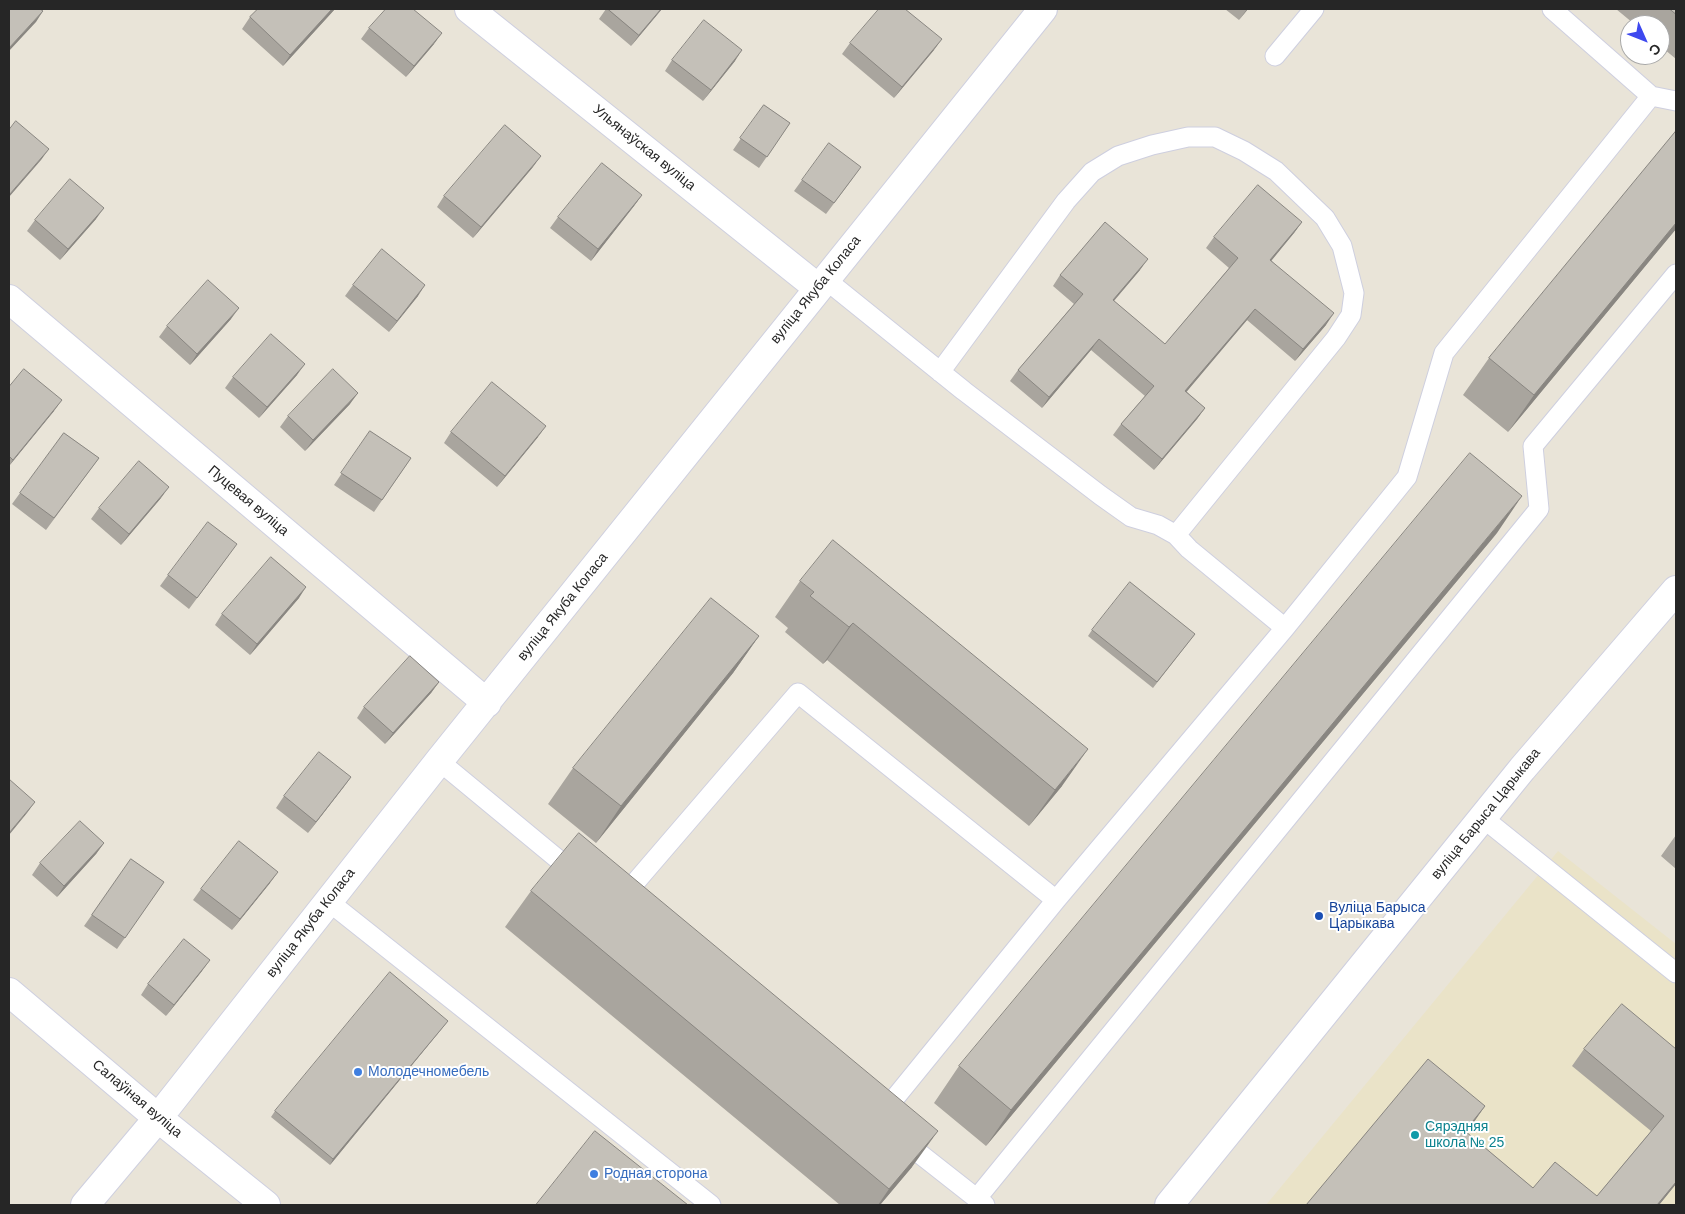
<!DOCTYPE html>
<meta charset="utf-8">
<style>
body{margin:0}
#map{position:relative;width:1685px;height:1214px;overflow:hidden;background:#e9e4d8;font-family:Helvetica,sans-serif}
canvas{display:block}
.frame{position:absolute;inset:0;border:10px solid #262626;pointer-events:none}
.north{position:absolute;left:1620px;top:15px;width:50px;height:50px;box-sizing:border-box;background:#fff;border:1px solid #a8a8a8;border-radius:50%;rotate:134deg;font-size:14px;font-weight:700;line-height:20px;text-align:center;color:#262626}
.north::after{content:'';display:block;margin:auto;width:18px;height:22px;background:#3e49ef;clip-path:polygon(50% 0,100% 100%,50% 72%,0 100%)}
</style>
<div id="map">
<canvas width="1685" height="1214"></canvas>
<div class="frame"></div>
<div class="north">С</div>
</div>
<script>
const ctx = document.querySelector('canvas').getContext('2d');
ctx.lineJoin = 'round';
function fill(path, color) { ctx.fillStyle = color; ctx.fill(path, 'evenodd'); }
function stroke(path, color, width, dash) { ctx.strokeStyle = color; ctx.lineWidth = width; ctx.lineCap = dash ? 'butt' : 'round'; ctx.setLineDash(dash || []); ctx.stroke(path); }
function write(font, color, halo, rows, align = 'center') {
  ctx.font = font + ' Helvetica,sans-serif'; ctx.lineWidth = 4; ctx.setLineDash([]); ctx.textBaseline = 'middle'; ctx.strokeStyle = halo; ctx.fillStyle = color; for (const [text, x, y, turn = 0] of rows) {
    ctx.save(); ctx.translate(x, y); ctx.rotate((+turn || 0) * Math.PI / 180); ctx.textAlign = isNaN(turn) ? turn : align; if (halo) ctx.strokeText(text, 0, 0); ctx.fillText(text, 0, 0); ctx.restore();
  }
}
fill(new Path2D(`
 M1558,851L1676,944V1205H1266Z`), '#eae3c8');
const lane = new Path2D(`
 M1552,9L1651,96L1676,101
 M1275,56L1314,9
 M825,279L964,391L1100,495L1131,517L1158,525L1176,535
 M940,372L1066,201L1092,172L1118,156L1152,145L1188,137H1215L1244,151L1276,171L1325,218L1342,246L1354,293L1351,315L1336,338L1176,535L1189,549L1285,628
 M439,761L577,875
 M1483,818L1676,973
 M621,899L798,693L1056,900
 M328,901L711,1205
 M881,1115L1056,900L1285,628L1407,477L1444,353L1651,96
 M901,1139L985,1205
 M977,1198L1539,509L1533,446L1676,274`);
const street = new Path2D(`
 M469,9L818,288
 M9,299L487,703
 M9,992L158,1118L266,1205
 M85,1205L158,1118L439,761L1043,9`);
const secondary = new Path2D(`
 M1169,1205L1522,769L1676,590`);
stroke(lane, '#cecfdf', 21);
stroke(street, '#cecfdf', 30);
stroke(secondary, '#cecfdf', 30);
stroke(lane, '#fff', 19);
stroke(street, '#fff', 28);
stroke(secondary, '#fff', 28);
fill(new Path2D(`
 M258,9H335L283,66L242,29L250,17Z
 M606,9H661V10L631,46L599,19Z
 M1225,9H1248L1239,20Z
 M1616,9H1676V59L1664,49L1660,54V25H1632L1633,23Z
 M369,28L434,44L406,77L361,39Z
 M850,43L934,50L894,98L842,54Z
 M672,60L735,61L703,101L665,71Z
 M764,105L790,123L759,168L733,150Z
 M1676,131V229L1508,432L1463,395L1489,358Z
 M533,167L473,238L437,207L444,196Z
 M853,178L826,214L794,191L802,180Z
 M642,195L634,206L591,261L550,228L558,217Z
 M96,219L60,260L27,231L35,220Z
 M1302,222L1294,233L1271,260L1326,325L1295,361L1247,320L1186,391L1205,408L1197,419L1154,470L1113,435L1121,424L1145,396L1091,350L1042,408L1010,381L1018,370L1074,304L1053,286L1060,275L1140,270L1114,301L1165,344L1229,268L1206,248L1214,237Z
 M353,285L418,296L389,332L345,296Z
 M231,319L190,365L159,337L167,326Z
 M297,375L259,418L225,388L233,377Z
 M9,387L54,411L9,466Z
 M350,404L305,451L280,427L288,416Z
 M370,431L411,458L374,512L334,485Z
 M451,432L538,437L497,487L444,443Z
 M64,433L99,458L46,530L12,504Z
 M161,498L121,545L91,519L99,508Z
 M1497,533L986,1146L934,1103L959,1066Z
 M229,555L189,609L160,586L168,575Z
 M800,581L1062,786L1029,826L827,660L823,664L785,632L788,628L775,617Z
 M299,598L250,655L215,625L222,614Z
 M1092,630L1195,634L1153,688L1088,636Z
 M759,636L733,673L596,843L548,804L573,768Z
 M439,682L431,693L385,744L357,718L364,707Z
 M351,777L308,833L276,808L284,796Z
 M1676,835V869L1661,856Z
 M104,843L96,854L57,897L32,875L40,863Z
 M131,859L164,882L117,949L84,926Z
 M270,883L232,930L193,900L201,889Z
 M531,891L912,1167L880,1205H840L505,927Z
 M202,971L166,1016L141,995L148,984Z
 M448,1021L330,1165L271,1117L275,1111Z
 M1584,1049H1676V1184L1659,1205H1306L1485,1106L1466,1132L1533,1188L1597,1196L1651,1131L1572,1066Z`), '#a9a59e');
fill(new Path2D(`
 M332,9H335L283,66L290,55Z
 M661,9H662L631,46L639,35Z
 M1247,9H1248L1239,20Z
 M43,11L36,22L9,51V48Z
 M442,33L434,44L406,77L414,66Z
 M942,39L934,50L894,98L902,87Z
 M742,50L735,61L703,101L711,90Z
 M49,149L41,160L9,197V195Z
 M541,156L533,167L473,238L481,227Z
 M642,195L634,206L591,261L598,249Z
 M104,208L96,219L60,260L68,249Z
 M1302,222L1294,233L1263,271L1270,260Z
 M1676,223V229L1508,432L1534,395Z
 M1148,259L1140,270L1105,311L1113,300Z
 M425,285L418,296L389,332L397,321Z
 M239,308L231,319L190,365L197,354Z
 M1255,309L1247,320L1178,402L1185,391Z
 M1334,313L1326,325L1295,361L1303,349Z
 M1099,339L1091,350L1042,408L1049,397Z
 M305,364L297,375L259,418L267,407Z
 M358,393L350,404L305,451L313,440Z
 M62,400L54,411L9,466L13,460Z
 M1205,408L1197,419L1154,470L1162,459Z
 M546,426L538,437L497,487L505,476Z
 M169,487L161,498L121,545L129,534Z
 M1522,496L1497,533L986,1146L1011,1110Z
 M306,587L299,598L250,655L257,644Z
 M853,623L827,660L823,664L849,627Z
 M759,636L733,673L596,843L621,806Z
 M439,682L431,693L385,744L393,733Z
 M1088,749L1062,786L1029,826L1055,790Z
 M351,777L343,788L308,833L316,822Z
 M35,802L27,813L9,835V833Z
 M104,843L96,854L57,897L64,886Z
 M278,872L270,883L232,930L240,919Z
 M210,960L202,971L166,1016L174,1005Z
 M448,1021L444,1026L330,1165L333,1159Z
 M1485,1106L1474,1122L1453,1148L1465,1131Z
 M938,1131L912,1167L880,1205H878L889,1189Z
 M1676,1182V1184L1659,1205H1657Z`), '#898681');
const building = new Path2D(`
 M9,9H40L43,11L9,48Z
 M258,9H332L290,55L250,17Z
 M386,9H413L442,33L414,66L369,28Z
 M608,9H661L639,35Z
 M879,9H905L942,39L902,87L850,43Z
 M1670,9H1676V14Z
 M704,20L742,50L711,90L672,60Z
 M764,105L790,123L767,157L740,138Z
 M16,121L49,149L9,195V130Z
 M505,125L541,156L481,227L444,196Z
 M1676,131V223L1534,395L1489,358Z
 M829,143L861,167L834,203L802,180Z
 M602,163L642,195L598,249L558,217Z
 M70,179L104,208L68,249L35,220Z
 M1258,185L1302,222L1270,260L1334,313L1303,349L1255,309L1185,391L1205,408L1162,459L1121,424L1154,386L1099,339L1049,397L1018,370L1083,294L1060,275L1105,222L1148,259L1113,300L1165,344L1238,258L1214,237Z
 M382,249L425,285L397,321L353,285Z
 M208,280L239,308L197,354L167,326Z
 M271,334L305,364L267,407L233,377Z
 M24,369L62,400L13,460L9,456V387Z
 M333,369L358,393L313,440L288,416Z
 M492,382L546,426L505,476L451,432Z
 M370,431L411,458L382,500L341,473Z
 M64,433L99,458L54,518L20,493Z
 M1470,453L1522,496L1011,1110L959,1066Z
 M139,461L169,487L129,534L99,508Z
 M208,522L237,544L197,598L168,575Z
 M833,540L1088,749L1055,790L853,623L849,627L810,596L814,592L800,581Z
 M271,557L306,587L257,644L222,614Z
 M1130,582L1195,634L1157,682L1092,630Z
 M711,598L759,636L621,806L573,768Z
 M410,656L439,682L393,733L364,707Z
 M319,752L351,777L316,822L284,796Z
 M9,779L35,802L9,833Z
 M80,821L104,843L64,886L40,863Z
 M579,833L938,1131L889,1189L531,891Z
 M239,841L278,872L240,919L201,889Z
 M131,859L164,882L125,938L92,915Z
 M184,939L210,960L174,1005L148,984Z
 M390,972L448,1021L333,1159L275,1111Z
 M1622,1004L1676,1049V1182L1657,1205H1306L1428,1059L1485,1106L1465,1131L1533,1188L1555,1162L1597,1196L1664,1116L1584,1049Z
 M595,1131L688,1205H536Z`);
fill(building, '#c4c0b8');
stroke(building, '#898681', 1);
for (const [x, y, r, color] of [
 [1319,916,5,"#1a4fb4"],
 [358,1072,5,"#3f7fe0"],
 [1415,1135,5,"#0f9aa8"],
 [594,1174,5,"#3f7fe0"]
]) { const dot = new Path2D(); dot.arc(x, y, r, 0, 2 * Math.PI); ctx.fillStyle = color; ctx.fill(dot); stroke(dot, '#fff', 2); }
write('14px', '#262626', '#fff', [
 ["Ульянаўская вуліца",644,148,39],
 ["вуліца Якуба Коласа",816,290,-51],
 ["Пуцевая вуліца",248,501,40],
 ["вуліца Якуба Коласа",563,607,-51],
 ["вуліца Барыса Царыкава",1486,814,-51],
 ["вуліца Якуба Коласа",311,923,-52],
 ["Салаўіная вуліца",137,1099,40]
]);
write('14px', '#164399', '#fff', [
 ["Вуліца Барыса",1329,908],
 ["Царыкава",1329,924]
], 'left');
write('14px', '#366cbe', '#fff', [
 ["Молодечномебель",368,1072],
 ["Родная сторона",604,1174]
], 'left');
write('14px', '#0d838f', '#fff', [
 ["Сярэдняя",1425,1127],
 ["школа № 25",1425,1143]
], 'left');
</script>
